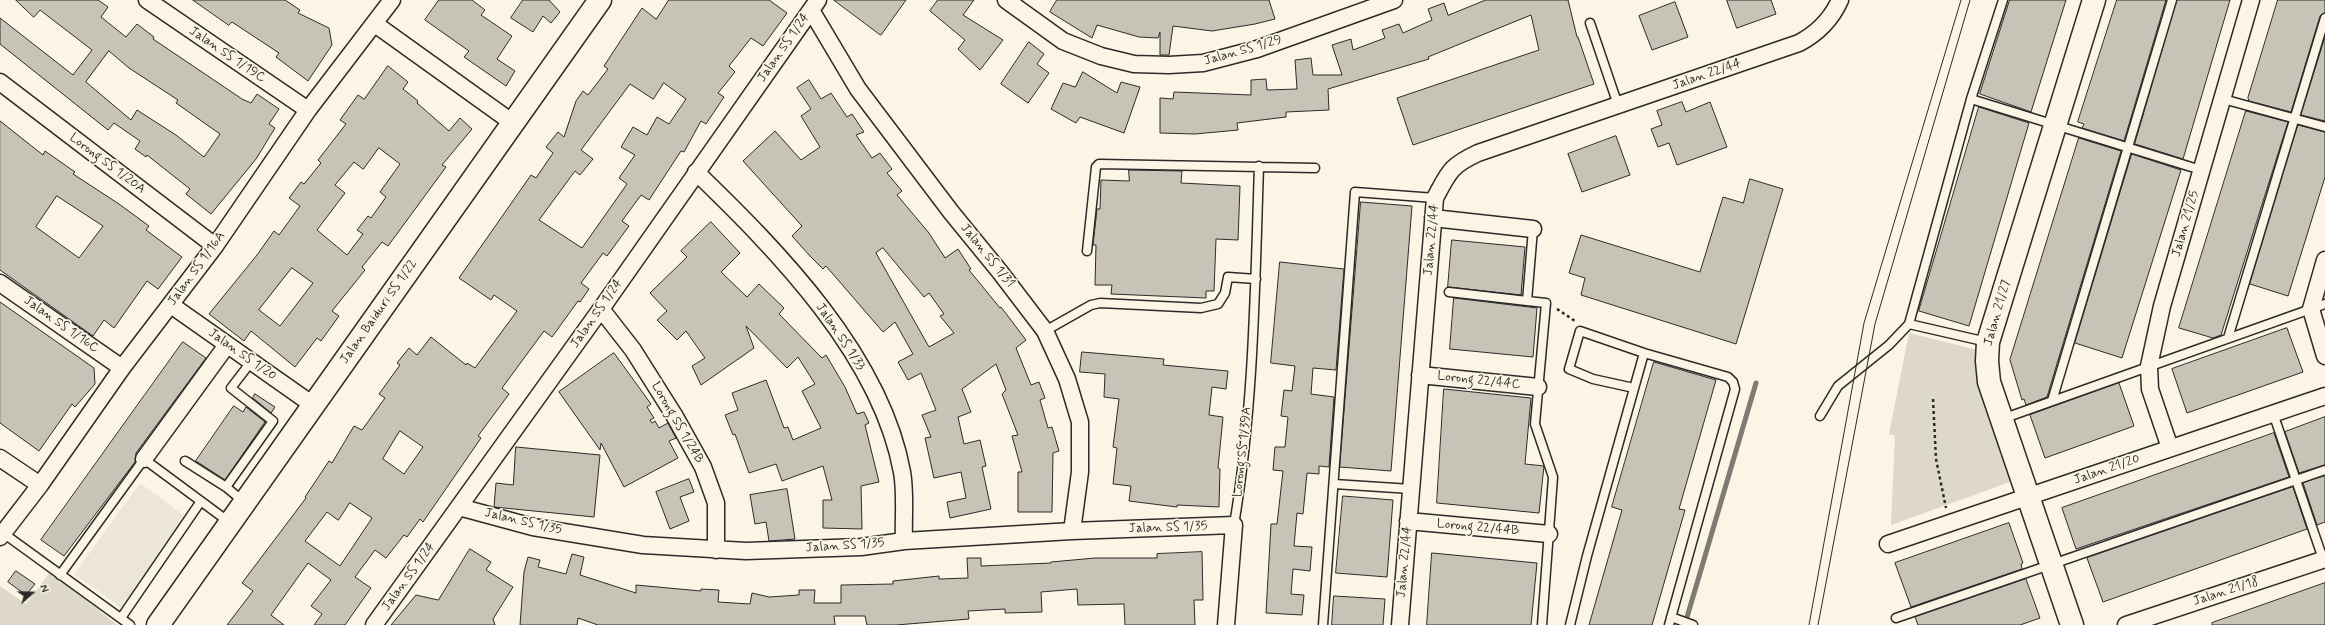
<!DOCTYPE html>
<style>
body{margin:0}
#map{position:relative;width:2325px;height:625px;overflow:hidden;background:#fcf5e5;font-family:Mynerve,sans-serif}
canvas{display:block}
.north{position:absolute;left:12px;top:573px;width:40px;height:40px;-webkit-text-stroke:3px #fcf5e5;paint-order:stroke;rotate:70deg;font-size:11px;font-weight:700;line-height:16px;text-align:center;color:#2b2b2b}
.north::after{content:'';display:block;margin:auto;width:14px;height:18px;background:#2b2b2b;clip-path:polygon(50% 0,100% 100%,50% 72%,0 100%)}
</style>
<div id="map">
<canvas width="2325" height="625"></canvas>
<div class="north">N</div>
</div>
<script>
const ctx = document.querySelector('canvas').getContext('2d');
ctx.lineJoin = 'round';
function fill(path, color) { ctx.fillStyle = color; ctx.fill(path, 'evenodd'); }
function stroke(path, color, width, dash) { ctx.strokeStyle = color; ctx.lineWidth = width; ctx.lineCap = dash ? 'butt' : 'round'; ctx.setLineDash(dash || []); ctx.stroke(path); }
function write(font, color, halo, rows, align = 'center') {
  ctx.font = font + ' Mynerve,sans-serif'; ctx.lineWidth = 3.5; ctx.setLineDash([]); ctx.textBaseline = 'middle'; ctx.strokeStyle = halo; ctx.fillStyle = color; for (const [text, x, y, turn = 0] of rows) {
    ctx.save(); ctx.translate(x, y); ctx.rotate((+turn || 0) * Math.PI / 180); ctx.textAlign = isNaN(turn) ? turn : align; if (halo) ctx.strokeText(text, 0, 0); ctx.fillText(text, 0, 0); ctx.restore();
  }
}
fill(new Path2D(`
 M140,483L186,517L121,608L74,574Z`), '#ece6d7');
fill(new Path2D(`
 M1909,333L1982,351L2013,481L1891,525L1895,436L1889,434Z
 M51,571L117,625H0V586L26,604Z`), '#ded8ca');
stroke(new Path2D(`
 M1685,624L1756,383`), '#7d7b74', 5);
const building = new Path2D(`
 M16,0H98L108,7L101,17L126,37L137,24L154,37L153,39L242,99L251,103L257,94L279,109L269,124L275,128L256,159L211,214L186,194L190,189L147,155L146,157L135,149L140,141L114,123L108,130L0,44V18L73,75L92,50L40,10L34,17ZM109,51L129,68L178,100L176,103L220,134L204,157L176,135L137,110L131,120L86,82Z
 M193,0H285L300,10L298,13L329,28L332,45L308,81L276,57L279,53L232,22L229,25Z
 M439,0H472L485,10L481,15L512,36L497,59L515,71L506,86L464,57L469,51L425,20Z
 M523,0H549L560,12L551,23L543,16L533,32L511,18Z
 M669,0H769L787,13L763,46L751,38L729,66L735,72L718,93L724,97L706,124L701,121L684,152L681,151L649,200L641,195L622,221L629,226L607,256L603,253L581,283L589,289L580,302L578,301L552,337L544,331L502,388L509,394L478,436L481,438L423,522L420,519L407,537L404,535L386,558L375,550L355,577L371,588L345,625H314L322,614L311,606L331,580L308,563L271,615L284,625H227L253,591L242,583L306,498L305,497L329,461L332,463L354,426L362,430L385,398L379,394L400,365L397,363L409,348L417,355L431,337L466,365L467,363L475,368L517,311L494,295L491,300L459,278L531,175L536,178L553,153L546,147L558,132L564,137L576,101L583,91L588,95L608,69L604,66L642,8L656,19ZM664,83L686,99L669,124L657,117L647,135L633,127L621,147L635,155L619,178L627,184L582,248L539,220L575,171L580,175L593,159L581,150L630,84L653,99ZM400,431L423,447L404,474L383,459ZM350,503L372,518L340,566L305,541L327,512L338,520Z
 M834,0H906L881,35Z
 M938,0H974L963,15L1003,40L980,70L958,49L965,40L930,11Z
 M1057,0H1269L1275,19L1255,24L1212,31L1173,26L1169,55H1160V32L1158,38L1139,37L1097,25L1092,38L1050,12Z
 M1486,0H1568L1577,37H1578L1594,84L1413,145L1397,98L1539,50L1531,15L1428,57L1429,59L1328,89L1329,110L1286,112V117L1237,123L1238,130L1195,134L1160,133V98L1173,99L1174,92L1251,95V80L1266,79L1267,90L1297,89L1295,60L1311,58L1313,75H1342L1332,45L1351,39L1353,50L1385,38L1382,30L1399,24L1403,33L1432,20L1428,9L1444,3L1448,15Z
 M1727,0H1771L1776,14L1737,28Z
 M2010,0H2066L2031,112L1980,94Z
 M2117,0H2166L2124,141L2082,128L2084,124L2078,122Z
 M2177,0H2230L2183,159L2135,144Z
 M2278,0H2325V13L2320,16L2291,112L2249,101L2248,98Z
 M1675,2L1688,37L1652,50L1639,16Z
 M2325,37V121L2301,115Z
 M1029,42L1044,54L1037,64L1049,73L1028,103L1001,84Z
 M388,66L408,82L403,89L418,101L417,103L449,131L460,118L472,129L442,165L446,167L388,246L382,242L362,267L365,270L332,311L339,316L321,341L317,338L295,367L251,331L244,341L209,314L257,255L274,231L279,235L300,206L289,198L301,182L304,184L321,163L318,160L346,124L340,120L358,95L364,99ZM379,148L400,164L380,192L386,197L371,218L368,216L357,230L363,234L347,255L317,230L345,193L335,185L354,162L363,169ZM292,268L313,283L280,326L259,310Z
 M1083,72L1117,93L1121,82L1140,87L1124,133L1080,117L1076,123L1051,109L1063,83L1075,87Z
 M809,80L821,99L831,93L847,117L852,114L864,132L856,135L872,158L880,153L892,169L887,173L902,191L897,195L929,233L945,258L958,249L971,269L969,270L1000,308L1001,307L1026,340L1016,348L1031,385L1039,382L1045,398L1040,400L1048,428L1052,427L1059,451L1053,453L1052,512H1018V472H1022L1012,436L1018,435L1002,394L1006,390L996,364L962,389L971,412L958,417L964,444L980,440L986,466L982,467L991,509L950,518L947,502L966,498L961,472L934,478L925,438L931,437L922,415L936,410L921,373L908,380L898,362L913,354L895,322L883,332L826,266L823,269L810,256L792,236L802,226L743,161L775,131L801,160L820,147L801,116L811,109L797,88ZM883,248L924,297L929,293L944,314L940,316L954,333L929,347L876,253Z
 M1682,102L1686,112L1710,102L1727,147L1677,165L1669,143L1658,147L1651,129L1662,125L1657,111Z
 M1979,107L2029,123L1969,326L1919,311Z
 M2246,111L2288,122L2221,335L2213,338L2179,328Z
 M0,121L43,155L45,151L75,172L73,174L119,204L149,226L146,230L182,257L158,289L147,281L114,328L104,320L93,336L0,270ZM57,196L103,226L79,258L36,227Z
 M2298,125L2325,132V177L2288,296L2250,284Z
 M1616,136L1630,175L1582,192L1568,154Z
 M2079,138L2121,151L2047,397L2026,405L2024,399L2022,400L2010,360Z
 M2132,154L2181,170L2122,358L2075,343Z
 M1129,170L1182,171L1181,183L1240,186L1238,240L1216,239L1214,291H1206V298L1111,294L1112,285H1095L1096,245H1093L1097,209H1100L1101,180L1129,181Z
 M1750,179L1783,189L1736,344L1581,295L1585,278L1569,273L1581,235L1700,272L1723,197L1743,203Z
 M1361,202L1412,206L1391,471L1340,467Z
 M711,222L740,253L721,272L747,297L759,284L784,308L779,314L822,358L826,355L845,387L857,414L864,412L869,423L865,425L879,482L861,486L862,529L823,528V500H832L823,466L782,481L776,464L749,473L735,434L733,435L725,415L738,410L732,393L766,380L784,428L788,427L793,440L821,428L802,391L815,384L798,357L787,368L746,326L754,348L701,385L692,366L705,358L686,331L677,340L657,320L667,311L650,293L687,257L681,251Z
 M1452,240L1525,247L1521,295L1448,287Z
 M1280,262L1344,269L1336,370L1313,368L1311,394L1334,397L1329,467L1319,466V474L1307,473L1303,514L1297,513L1294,546L1312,547L1310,571L1293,569L1291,594L1304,595L1302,615L1266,613L1271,524H1277L1283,471L1273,470L1275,447H1285L1288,417L1281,416L1284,390L1292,391L1295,366L1271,363Z
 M1454,298L1537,308L1533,357L1450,349Z
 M0,302L94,368L95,384L75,407L72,404L39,451L0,423Z
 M2287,328L2303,372L2187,413L2172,369Z
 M183,342L206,358L136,453L135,462L64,556L41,540Z
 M1082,352L1164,359L1163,365L1228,371L1226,389L1212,387L1209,415L1223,417L1218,468L1220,469L1219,507L1177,505V507L1129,501L1131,486L1113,484L1117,448L1113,447L1119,399L1104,397L1105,374L1080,372Z
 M614,353L651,404L647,407L654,418L650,420L652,423L655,421L659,428L668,423L676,438L669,441L678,458L624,487L601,443L600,450L559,392Z
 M1654,362L1716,380L1679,509L1685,510L1652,625H1589L1622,510L1612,507Z
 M2119,383L2134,426L2045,458L2030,415Z
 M1444,389L1531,398L1525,464L1544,466L1539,513L1437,503Z
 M255,394L275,407L271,413L253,398Z
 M234,406L243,412L246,407L265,422L225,480L196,461Z
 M2325,417V465L2299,473L2285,432Z
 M2274,433L2289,477L2076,549L2062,508Z
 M516,447L600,455L594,517L494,507L496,483L513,485Z
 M2325,476V522L2317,525L2303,483Z
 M689,479L694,492L680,497L689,521L670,529L656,492Z
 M2293,487L2307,529L2103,602L2087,558Z
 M787,489L795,539L769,541L766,522L755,524L750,495Z
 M1343,496L1393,500L1387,577L1336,573Z
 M2009,523L2023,563L2021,564L2022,569L1911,607L1895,563Z
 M470,549L491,562L486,570L513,587L493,619L495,625H391L416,595L438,600Z
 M1202,552L1203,600H1194L1195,625H1125L1124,604L1078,605L1077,589L1041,592L1042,612L1005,613V609L968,611L969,619L896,625H867L865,616H834L835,625H598L578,618L577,625H520L524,572L528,557L540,560L538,567L566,574L572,554L584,557L580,575L636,593V585L701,591V589L719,590L718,602L750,604L752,593L769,597L799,595V590H815L814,603H841V585L893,584V581L939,576V579L968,578L967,558H981V566L1051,563V562L1095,558H1157V554Z
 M1432,553L1537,563L1531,625H1427Z
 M16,571L35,584L26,595L8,582Z
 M2026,579L2040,618L2020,625H1918L1915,617Z
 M2325,583V625H2212V623Z
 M1334,596L1385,599L1383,625H1332Z`);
fill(building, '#c8c3b7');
stroke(building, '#2b2b2b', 1);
const lane = new Path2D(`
 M1590,23L1618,105
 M1971,99L2201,170
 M2223,99L2325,127
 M1533,229L1527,301L1546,303L1535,424L1553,477L1542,625
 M1087,251L1096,167L1099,164L1315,168
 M1449,292L1527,301
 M1045,331L1091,305L1100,303L1201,308L1218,304L1225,293L1228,277L1256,279
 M2228,338L2325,18
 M1987,342L1909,324L1971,99L2003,0
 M1634,388L1593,379L1569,369L1580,331L1644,353
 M2052,401L2172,0
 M2273,413L2324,562
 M1820,416L1838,386L1889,345L1909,324
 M2002,419L2325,304
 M185,461L226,487
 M1334,484L1411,489
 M244,502L226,487L273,421L231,388L251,362
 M1234,525C1254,406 1255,286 1259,166
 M3,533L130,625
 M60,575L144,459L229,522
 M1671,617L1693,625
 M121,618L201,501
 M1896,618L2325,470
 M1323,625L1355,192L1435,198
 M1570,625L1587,556L1644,353L1728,377L1733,382L1735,389L1669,625`);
const street = new Path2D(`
 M147,0L308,110
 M1006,0L1063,41L1101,56L1134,64L1169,65L1203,63L1257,49L1394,0
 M811,10L858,89L951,212L1000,272L1045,331L1067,379L1080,422V472L1072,531
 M375,24L513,123
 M0,82L215,246
 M696,172C778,251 881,356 902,472C906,494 903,519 904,541
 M1433,218L1533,229
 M2325,260L2311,309L2325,356
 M0,283L122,368
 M171,305L313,405
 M601,309L633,350L674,415L703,467L716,503V550
 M1420,375L1538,387
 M2170,448L2150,389L2149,366L2162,306L2251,0
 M0,458L40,485
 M144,459L227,345
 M459,507L533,527L643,545L746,551L861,547L904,541L1072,531L1234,525L1226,625
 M1408,521L1549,534
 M0,537L40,485L122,368L215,246L308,110L392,0
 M1888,544L2325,396
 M374,625L601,309L818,0
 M1400,625L1435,198C1449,172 1450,166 1478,153L1799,43C1818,33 1831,20 1840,0
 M2126,625L2325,559`);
const secondary = new Path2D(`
 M158,625L600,0
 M2072,625L1989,382L1987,361L1988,342L2094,0`);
stroke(lane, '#2b2b2b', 11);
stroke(street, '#2b2b2b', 19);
stroke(secondary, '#2b2b2b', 25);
stroke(new Path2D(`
 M1557,309L1575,321
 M1933,399L1936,459L1946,508`), '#2b2b2b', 2.5, [3, 3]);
stroke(lane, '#fcf5e5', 8);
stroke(street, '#fcf5e5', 16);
stroke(secondary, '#fcf5e5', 22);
stroke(new Path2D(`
 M1809,625L1864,323L1961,0
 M1818,625L1875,324L1970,0`), '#2b2b2b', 1);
write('13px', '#2b2b2b', '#fcf5e5', [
 ["Jalan SS 1/24",784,48,-55],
 ["Jalan SS 1/29",1243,51,-16],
 ["Jalan SS 1/19C",227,55,34],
 ["Jalan 22/44",1707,75,-19],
 ["Lorong SS 1/20A",107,164,37],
 ["Jalan 21/25",2186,224,-74],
 ["Jalan 22/44",1432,240,-85],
 ["Jalan SS 1/31",987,256,51],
 ["Jalan SS 1/16A",197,269,-54],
 ["Jalan Baiduri SS 1/22",379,312,-55],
 ["Jalan 21/27",1998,313,-74],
 ["Jalan SS 1/24",597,314,-55],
 ["Jalan SS 1/16C",61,325,35],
 ["Jalan SS 1/33",840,337,56],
 ["Jalan SS 1/20",242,355,35],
 ["Lorong 22/44C",1479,381,6],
 ["Lorong SS 1/24B",677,423,60],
 ["Lorong SS 1/39A",1243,452,-84],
 ["Jalan 21/20",2107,470,-19],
 ["Jalan SS 1/35",523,522,13],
 ["Jalan SS 1/35",1168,528,-2],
 ["Lorong 22/44B",1478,528,5],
 ["Jalan SS 1/35",845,546,-4],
 ["Jalan 22/44",1405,562,-85],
 ["Jalan SS 1/24",409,577,-54],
 ["Jalan 21/18",2226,592,-18]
]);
</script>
